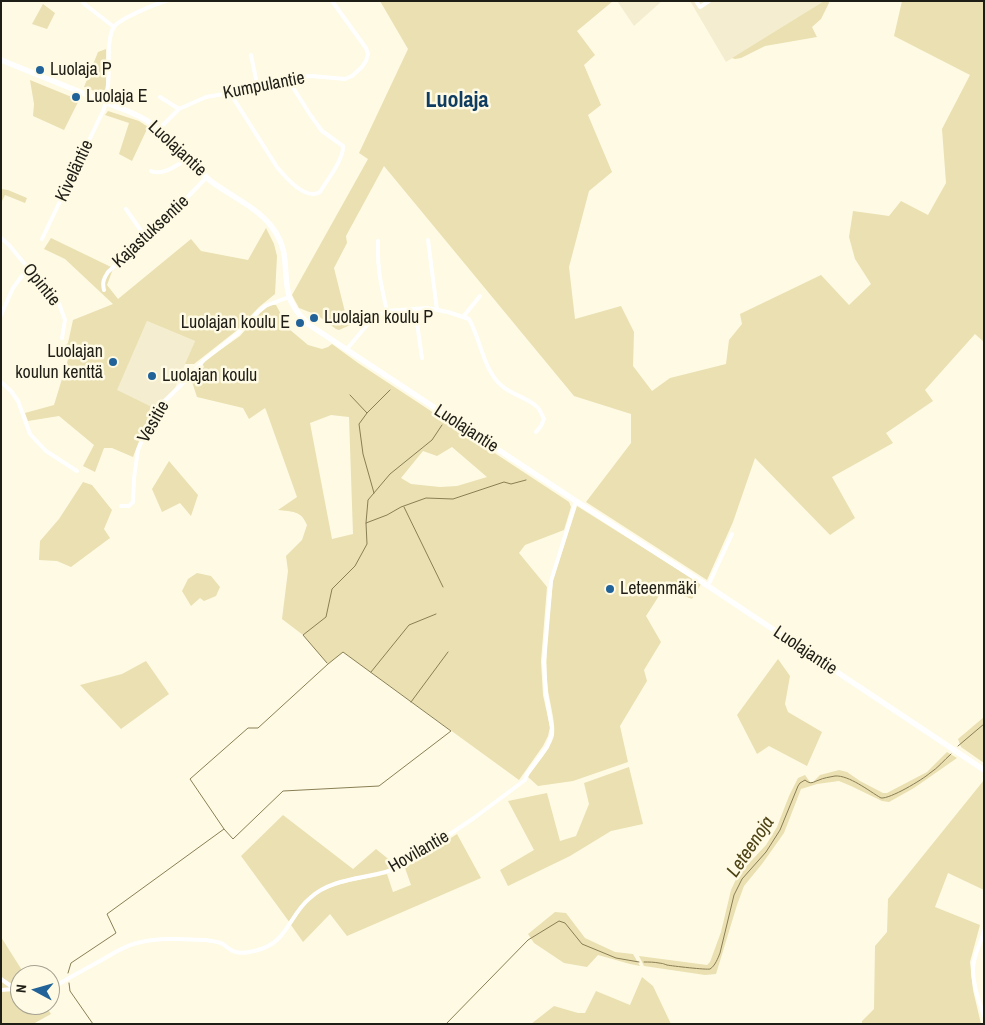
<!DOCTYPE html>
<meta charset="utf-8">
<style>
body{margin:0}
#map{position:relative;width:985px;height:1025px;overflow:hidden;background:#fffae4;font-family:"Archivo Narrow",sans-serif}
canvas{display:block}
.frame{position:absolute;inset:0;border:2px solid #1f1e16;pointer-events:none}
.north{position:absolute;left:10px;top:965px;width:50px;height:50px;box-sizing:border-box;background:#fffae4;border:1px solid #a5a292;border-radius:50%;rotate:276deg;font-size:14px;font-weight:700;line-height:20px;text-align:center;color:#1f1e16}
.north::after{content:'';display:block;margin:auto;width:18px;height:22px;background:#216398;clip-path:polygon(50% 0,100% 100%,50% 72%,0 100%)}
</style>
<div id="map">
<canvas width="985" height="1025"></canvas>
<div class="frame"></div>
<div class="north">N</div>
</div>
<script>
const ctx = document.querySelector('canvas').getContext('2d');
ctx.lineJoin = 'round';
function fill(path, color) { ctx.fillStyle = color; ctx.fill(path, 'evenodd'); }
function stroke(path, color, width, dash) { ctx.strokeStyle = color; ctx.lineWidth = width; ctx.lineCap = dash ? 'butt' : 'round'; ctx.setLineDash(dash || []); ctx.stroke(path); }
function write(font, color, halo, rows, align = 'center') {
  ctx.font = font + ' "Archivo Narrow",sans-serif'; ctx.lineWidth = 5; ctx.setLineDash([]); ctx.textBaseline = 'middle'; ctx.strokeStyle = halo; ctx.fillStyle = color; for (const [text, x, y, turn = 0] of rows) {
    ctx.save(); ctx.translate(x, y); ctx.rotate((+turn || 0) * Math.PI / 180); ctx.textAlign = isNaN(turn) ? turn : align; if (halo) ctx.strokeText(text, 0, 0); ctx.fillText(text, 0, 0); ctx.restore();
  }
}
fill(new Path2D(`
 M617,1H662L634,26Z
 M690,1H824L726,62Z
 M147,321L195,341L175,388L153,409L152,407L116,391Z`), '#f4edd0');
fill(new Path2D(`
 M380,1H613L577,31L595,55L584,65L601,105L588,115L612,172L589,191L569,267L575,319L621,306L634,332L633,366L652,391L670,378L726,364L729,340L742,324L740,314L821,275L849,305L871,284L855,259L849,237L853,211L889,216L901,201L928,215L946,183L942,129L970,75L894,36L902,1H984V342L975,334L925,390L933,401L886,433L893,443L832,477L855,518L830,535L755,458L733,522L707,580L586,502L631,443V414L574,396L384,166L346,236L347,243L334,268L345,312L359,321L339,330L336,329L317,315L299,308L292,295L368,159L359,153L408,49Z
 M824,1H828L829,3L821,19L812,27L817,37L765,46L741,58L735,59L732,58Z
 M43,4L55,13L47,29L32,24Z
 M106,49V85L105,90L97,92L84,87L98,52Z
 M30,80L79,100L64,130L33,116L34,104Z
 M108,111L139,121L148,127L132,161L119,154L129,123L105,115Z
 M2,189L8,190L27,198L25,203L5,195L1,203Z
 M266,228L274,244L277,256L275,294L259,307L236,331L194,364H185L195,341L147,321L117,390L152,407L133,457L112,448H104L95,472L83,466L94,445L59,416L28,421L25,413L54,405L69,356L64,347L68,343L73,320L113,304L65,259L44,249L51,238L111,267L113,269L107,285L118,299L191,239L201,251L248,260Z
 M270,305H276L289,329L308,345L322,349L328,347L332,344L358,363L569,502L571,507L564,530L525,545L519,553L547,587L541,661L543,695L550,727L548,736L543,746L519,780L343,652L328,664L303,635L282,619L288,571L286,556L302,540L307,525C301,510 292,512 278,510L297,497L266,410L265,408L249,419L243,408L197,397L192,382L204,367L202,363L240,336L260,313ZM331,415L349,417L353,534L332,539L310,423ZM452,447L487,477L457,486L440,487L411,484L401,478L423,451L437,456Z
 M169,461L198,495L191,516L180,503L162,512L152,489Z
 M83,482L92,485L112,510L104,529L110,538L71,567L57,561L39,560L40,541L59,519Z
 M577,506L701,584L692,599L664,588L646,616L661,642L644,670L647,681L620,726L628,762L573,781L538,786L528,777C535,766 552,747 554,735C556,721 548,698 547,682C545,651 549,621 552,590L553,580Z
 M197,573L211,576L220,587L216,596L204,601L200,598L191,606L182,591L188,579Z
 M778,659L790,676L785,704L788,712L822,732L807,766L769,746L757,754L737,715Z
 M146,661L169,694L121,729L80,685L122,674Z
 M984,717V763L961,747L958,739Z
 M947,752L957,758L914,788L889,802L882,801L851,786L839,781L817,784L801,789L784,833L762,864L744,886L737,905L716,974L705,975L644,966L639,956L707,965L710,962L721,932L731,890L738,875L766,845L777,827L789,796L798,778L805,775L810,782H813L820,775L839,770L847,772L860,781L883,793H887L927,772Z
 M629,767L643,824L611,831L570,856L508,886L500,870L534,850L508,801L547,793L560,841L576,836L589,804L584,783Z
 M984,780V890L948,873L935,907L980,925L970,962L973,990L981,1024H862V1021L874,1009L875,946L887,932L888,899Z
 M283,815L353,869L376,849L397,866L393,869L335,882L309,897L290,923L241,856Z
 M457,834L481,878L347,936L330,914L303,942L291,925C297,916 302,907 309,900C327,883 363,880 387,874L393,892L411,885L405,868Z
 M555,912L566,913L585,938L615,952L633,954L640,966L630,964L598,955L587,967L564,963L534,943L528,934Z
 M1,937L25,975H20V1005H45L51,1014L33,1024H1Z
 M642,977L653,986L671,1024H531L554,1006L578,1013H585L596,991L630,1005Z`), '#eae0b2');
stroke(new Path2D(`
 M350,395L367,413L359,424L363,454L374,493
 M367,413L390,390
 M404,507L443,587
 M366,523L368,500L390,474L432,440L442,425
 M327,663L303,635L326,617L332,589L355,566L367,544L366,523L387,515L401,507L426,498L453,499L504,482L511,484L526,480
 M371,672L409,625L436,614
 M411,702L448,652
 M958,746L984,724
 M644,962C649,962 654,962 659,963C665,964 661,963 667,965C672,966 707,970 710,969C715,966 718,958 720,953L734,895L742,879L766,852L780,830L798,786L800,783L805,780C811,785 813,782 819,780C823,778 830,777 835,776C849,775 869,791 881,798C890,799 922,780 930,773C938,768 944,760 951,754
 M68,973L71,963L116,933L107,914L224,829L233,839L283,791L379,786L451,731L343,652L328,664L258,728H248L190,779L224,829
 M69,983L70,991L93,1024
 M446,1024L528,940L559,921L565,923L582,944L616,958L639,962`), '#897f54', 1);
stroke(new Path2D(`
 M696,1L700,7L709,1
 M83,3L114,27
 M251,55L257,84
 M230,93L277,167C286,178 306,201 320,192C327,180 344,159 343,146L322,131L311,116L287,78
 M160,97L179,109
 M159,129L179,109L206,97L230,93L270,81L287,78L312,76L345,79L352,76L362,67L366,61L368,54L366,48L332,1
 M151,171C162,176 175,166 184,161L187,158
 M126,209L146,238
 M1,238L9,245L28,268L57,298L65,320L62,338
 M42,239L104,109C106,101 108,93 108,85C110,71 106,38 114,27C119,19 155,4 166,1
 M428,240L437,310
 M378,241C377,268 381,285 387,311
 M104,290C102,282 104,278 108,272L168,217L204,180L206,177
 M415,309L422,358
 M1,315L13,288L28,268
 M463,317L480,296
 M346,350L367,325L379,315L387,311L427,308L448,312L469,319C481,340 483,370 502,386C511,394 529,399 536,406C540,409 542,415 544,419L541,426L536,432
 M1,382L11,391L18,401L30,434L46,451L77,471
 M121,506H129L133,502L134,478L138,450L146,431L154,414L165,401L186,380L204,360L237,334L259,311L265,306L289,297
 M708,586L732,534
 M984,931C981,943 973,956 973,969C973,985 979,1001 984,1016
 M1,979L15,989L20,992
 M50,989C67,979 83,970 100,961C112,954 124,946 137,943C159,937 182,939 205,940C211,941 218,941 223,944C227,947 231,951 236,952C243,954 251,952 258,950C288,942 289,915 310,898C335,875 373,880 402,866L474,818L525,780L527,774L547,747L552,734V728L546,694L544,662L550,592L551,581L576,501
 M1,990L14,989`), '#fff', 4);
stroke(new Path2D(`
 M1,60C34,73 67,87 100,100C117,108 136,112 152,124C173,139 190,165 212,182C231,196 258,208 272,227C291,253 282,269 289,296C292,307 300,316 308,324L576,501L708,586L984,770`), '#fff', 5.5);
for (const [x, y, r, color] of [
 [40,70,5,"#216398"],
 [76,97,5,"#216398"],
 [314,318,5,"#216398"],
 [300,323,5,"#216398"],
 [113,362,5,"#216398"],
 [152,376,5,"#216398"],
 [610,589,5,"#216398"]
]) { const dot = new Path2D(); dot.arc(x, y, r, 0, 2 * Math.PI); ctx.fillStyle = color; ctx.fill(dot); stroke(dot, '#fffae4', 2); }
write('18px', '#1f1e16', '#fffae4', [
 ["Luolaja P",50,70],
 ["Luolaja E",86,97],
 ["Luolajan koulu P",324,318],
 ["Luolajan koulu E",290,323,"right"],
 ["Luolajan",103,352,"right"],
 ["koulun kenttä",103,373,"right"],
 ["Luolajan koulu",162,376],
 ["Leteenmäki",620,589]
], 'left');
write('18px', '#1f1e16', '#fffae4', [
 ["Kumpulantie",264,86,-11],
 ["Luolajantie",177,149,43],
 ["Kiveläntie",75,171,-65],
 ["Kajastuksentie",151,232,-43],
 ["Opintie",41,285,51],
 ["Vesitie",154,422,-60],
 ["Luolajantie",466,429,33],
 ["Luolajantie",805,651,34],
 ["Hovilantie",419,852,-30]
]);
write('italic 19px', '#4d4315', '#fffae4', [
 ["Leteenoja",751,847,-56]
]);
write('bold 22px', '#0f3d61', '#fffae4', [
 ["Luolaja",457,101]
]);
</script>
